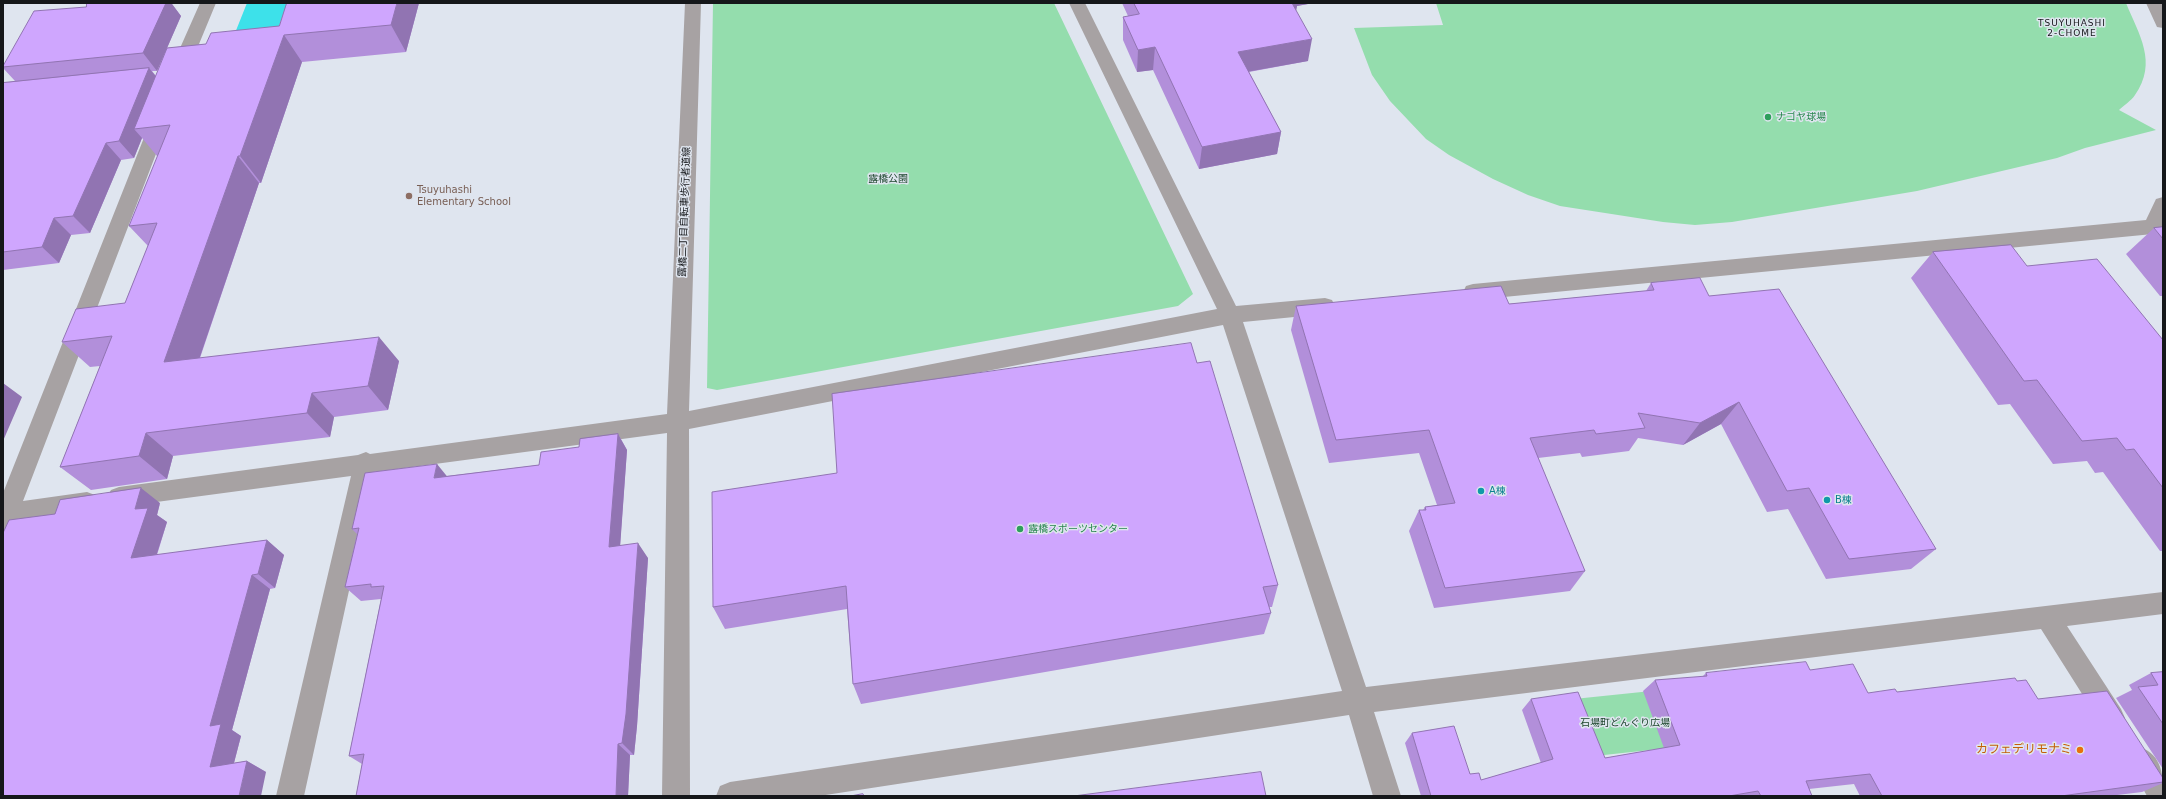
<!DOCTYPE html>
<meta charset="utf-8">
<style>
body{margin:0}
#map{position:relative;width:2166px;height:799px;overflow:hidden;background:#dfe5ef;font-family:"DejaVu Sans",sans-serif}
canvas{display:block}
.frame{position:absolute;inset:0;border:4px solid #15171a;pointer-events:none}
</style>
<div id="map">
<canvas width="2166" height="799"></canvas>
<div class="frame"></div>
</div>
<script>
const ctx = document.querySelector('canvas').getContext('2d');
ctx.lineJoin = 'round';
function fill(path, color) { ctx.fillStyle = color; ctx.fill(path, 'evenodd'); }
function stroke(path, color, width, dash) { ctx.strokeStyle = color; ctx.lineWidth = width; ctx.lineCap = dash ? 'butt' : 'round'; ctx.setLineDash(dash || []); ctx.stroke(path); }
function write(font, color, halo, rows, align = 'center') {
  ctx.font = font + ' "DejaVu Sans","Noto Sans JP",sans-serif'; ctx.lineWidth = 3; ctx.setLineDash([]); ctx.textBaseline = 'middle'; ctx.strokeStyle = halo; ctx.fillStyle = color; for (const [text, x, y, turn = 0] of rows) {
    ctx.save(); ctx.translate(x, y); ctx.rotate((+turn || 0) * Math.PI / 180); ctx.textAlign = isNaN(turn) ? turn : align; if (halo) ctx.strokeText(text, 0, 0); ctx.fillText(text, 0, 0); ctx.restore();
  }
}
fill(new Path2D(`
 M713,3H1054L1193,294L1178,306L717,390L707,388Z
 M1436,3H2126C2139,35 2158,62 2135,95C2131,101 2124,105 2119,110L2156,130L2085,148L2057,158L1917,191L1732,222L1695,225L1663,222L1560,206L1528,195L1493,179L1449,155L1426,139L1390,101L1372,75L1354,28L1443,25Z
 M1690,687L1714,743L1595,756L1574,699Z`), '#94ddad');
fill(new Path2D(`
 M247,3H293L282,33L233,38Z`), '#3de1ea');
fill(new Path2D(`
 M200,3H216L187,73L184,77L178,79L172,77L169,73Z
 M685,3H701L689,411L1217,309L1069,3H1085L1236,306L1325,298L1332,300L1335,306L1332,312L1325,314L1243,322L1366,687L2163,592V614L2067,626L2121,709L2125,718L2121,727L2112,731L2103,727L2041,629L1374,712L1401,796H1373L1349,715L819,796H716L720,786L730,782L1342,691L1223,325L689,429L690,796H662L667,433L375,472L304,796H276L351,476L119,507L111,504L107,497L111,490L119,487L358,455L366,452L370,454L667,414Z
 M2146,3H2162L2163,28L2157,27Z
 M160,114L166,116L169,120L23,501L87,492L95,495L99,502L95,509L87,512L15,523L11,530L3,533V493L151,120L154,116Z
 M2163,197V227L2160,232L2153,234L1473,300L1466,298L1463,292L1466,286L1473,284L2146,220L2156,199Z
 M2140,747C2163,756 2163,775 2163,796H2147L2127,760L2131,751Z`), '#a7a2a3');
fill(new Path2D(`
 M419,3L406,52L302,62L261,183H259L200,358L399,361L388,410L334,417L330,437L173,456L167,479L91,490L60,467L100,366L90,367L62,342L125,303L148,246L129,226L158,156H157L142,138L134,158L121,160L90,233L71,235L59,263L3,270V83L15,81L3,68V66L172,4L181,16L167,48L206,44L279,26ZM165,52L156,76L152,71H157Z
 M1122,3H1308V4L1297,6L1296,10L1308,61L1249,72L1281,132L1277,154L1199,169L1153,70L1137,72L1123,40V17L1128,16Z
 M2163,227V296H2160L2126,254L2154,228Z
 M1933,252L2027,266L2163,340V551H2160L2103,472L2095,473L2087,461L2053,464L2010,404L1998,405L1911,278Z
 M1651,283L1709,296L1936,549L1911,569L1826,579L1788,509L1767,512L1721,424L1683,445L1638,438L1629,451L1582,457L1580,453L1538,458L1585,571L1570,591L1434,608L1409,531L1419,510H1423L1425,507L1437,505L1419,453L1329,463L1291,330L1296,306L1509,304L1646,291Z
 M1197,363L1278,585L1272,607H1269L1271,613L1264,634L861,704L853,684L847,609L725,629L713,607L837,473Z
 M618,434L627,450L620,545L648,558L637,726L634,755H630L628,796H356L362,764L349,756L381,599L361,601L345,587L357,534L352,529L447,476L539,465L579,447Z
 M160,503L157,515L167,522L157,555L267,540L284,555L275,588L270,589L232,730L241,736L234,763L247,761L266,772L3,796Z
 M1810,670L1868,693L1897,692L2017,681L2038,699L2163,778V783L2142,792L2109,796H1860L1854,784L1809,789L1812,796H1421L1405,743L1412,733L1470,774L1481,780L1541,763L1522,710L1531,699L1605,758L1664,748L1643,691L1655,680L1702,677L1706,673Z
 M2163,672V769L2116,698L2132,690L2129,685L2151,673Z`), '#b28fda');
fill(new Path2D(`
 M158,3H172V4L181,16L157,71L143,53Z
 M397,3H419L406,52L391,25Z
 M1287,3H1308V4L1297,6L1294,21Z
 M284,35L302,62L261,183L240,156Z
 M1312,39L1308,61L1235,74L1238,52Z
 M1155,47L1153,70L1137,72L1138,50Z
 M149,68L163,85L134,129L142,138L134,158L119,141Z
 M1281,132L1277,154L1199,169L1202,147Z
 M106,143L121,160L90,233L73,216Z
 M238,156L259,183L190,386L164,362Z
 M54,218L71,235L59,263L42,247Z
 M379,337L399,361L388,410L368,386Z
 M3,383L22,397L3,441Z
 M312,393L334,417L330,437L307,413Z
 M1739,402L1721,424L1683,445L1700,423Z
 M146,433L173,456L167,479L139,456Z
 M618,434L627,450L619,562L609,547Z
 M437,464L450,480L434,478Z
 M141,488L160,503L157,515L167,522L151,572L131,558L135,509Z
 M267,540L284,555L275,588L258,574Z
 M638,543L648,558L637,726L634,755L622,743Z
 M252,575L270,589L232,730L241,736L230,778L210,767V726Z
 M618,744L630,755L628,796H616Z
 M247,761L266,772L261,796H239Z`), '#9174b2');
const building = new Path2D(`
 M87,3H166L143,53L3,67V66L34,11L86,7Z
 M287,3H397L391,25L284,35L240,156H238L164,362L379,337L368,386L312,393L307,413L146,433L139,456L60,467L112,336L62,342L76,309L125,303L157,223L129,226L170,125L134,129L167,48L206,44L211,33L279,26Z
 M1134,3H1292L1312,39L1238,52L1281,132L1202,147L1155,47L1138,50L1123,17L1139,14Z
 M149,68L119,141L106,143L73,216L54,218L42,247L3,252V83Z
 M2163,227V239L2154,228Z
 M2011,245L2027,266L2097,259L2163,340V488L2134,449L2126,450L2117,438L2082,441L2037,380L2024,381L1933,252Z
 M1700,278L1709,296L1779,289L1936,549L1849,559L1809,488L1787,491L1739,402L1700,423L1638,413L1645,428L1596,434L1594,430L1530,438L1585,571L1445,588L1419,510H1426L1425,507L1455,503L1429,430L1336,440L1296,306L1501,286L1509,304L1654,290L1651,283Z
 M1191,343L1197,363L1210,361L1278,585L1263,587L1271,613L853,684L846,586L713,607L712,492L837,473L832,394Z
 M618,434L609,547L638,543L626,714L622,743L618,744L616,796H356L364,754L349,756L384,586L371,587V584L345,587L359,528L352,529L365,473L437,464L434,478L539,465L541,452L579,447L580,439Z
 M141,488L135,509L148,508L131,558L267,540L258,574L252,575L210,726L221,724L210,767L247,761L239,796H3V533L9,520L55,514L60,500Z
 M1806,662L1810,670L1853,664L1868,693L1895,689L1897,692L2015,678L2017,681L2026,680L2038,699L2107,691L2163,778V782L2061,796H1882L1870,774L1806,781L1812,796H1761L1758,791L1729,796H1431L1412,733L1454,726L1470,774L1479,773L1481,780L1553,759L1531,699L1578,692L1605,758L1680,745L1655,680L1707,676L1706,673Z
 M2163,672V724L2138,687L2158,685L2151,673Z
 M1261,772L1266,796H1074Z
 M863,794L864,796H851Z`);
fill(building, '#cfa6fe');
stroke(building, '#9174b2', 1);
for (const [x, y, r, color] of [
 [1768,117,4,"#2e9e5b"],
 [409,196,4,"#8d6e63"],
 [1481,491,4,"#0f9aa8"],
 [1827,500,4,"#0f9aa8"],
 [1020,529,4,"#2e9e5b"],
 [2080,750,4,"#e8710a"]
]) { const dot = new Path2D(); dot.arc(x, y, r, 0, 2 * Math.PI); ctx.fillStyle = color; ctx.fill(dot); stroke(dot, '#dfe5ef', 1.5); }
ctx.letterSpacing = '1px';
write('9px', '#15171a', '#dfe5ef', [
 ["TSUYUHASHI",2072,24],
 ["2-CHOME",2072,34]
]);
ctx.letterSpacing = '0px';
write('10px', '#27864d', '#dfe5ef', [
 ["ナゴヤ球場",1776,117],
 ["露橋スポーツセンター",1028,529]
], 'left');
write('10px', '#1d462d', '#dfe5ef', [
 ["露橋公園",888,179],
 ["石場町どんぐり広場",1625,723]
]);
write('10px', '#785e54', '#dfe5ef', [
 ["Tsuyuhashi",417,190],
 ["Elementary School",417,202]
], 'left');
write('10px', '#15171a', '#dfe5ef', [
 ["露橋二丁目自転車歩行者道線",685,212,-88]
]);
write('10px', '#0d838f', '#dfe5ef', [
 ["A棟",1489,491],
 ["B棟",1835,500]
], 'left');
write('12px', '#c56008', '#dfe5ef', [
 ["カフェデリモナミ",2072,750]
], 'right');
</script>
